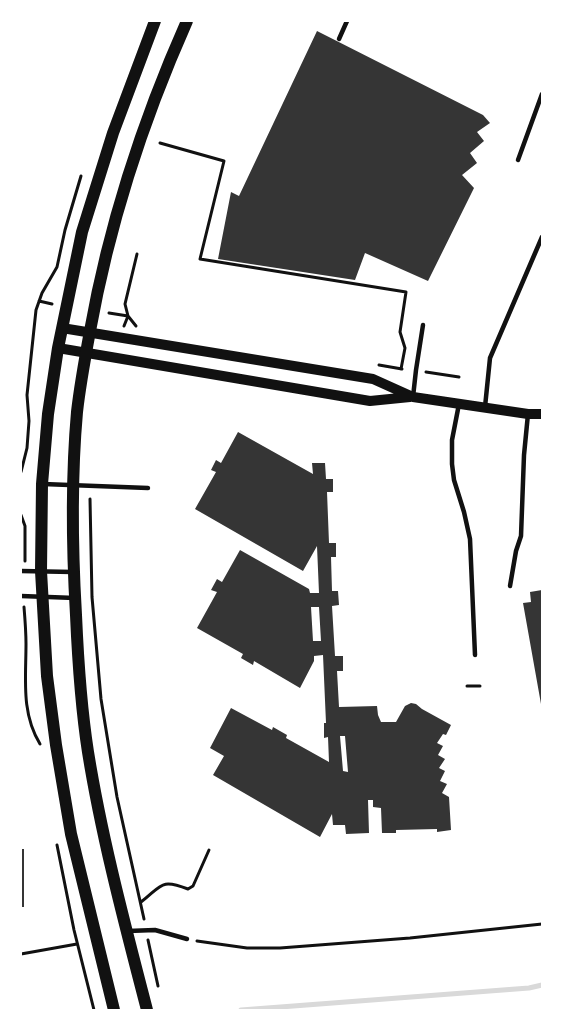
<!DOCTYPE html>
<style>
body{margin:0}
#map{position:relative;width:563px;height:1031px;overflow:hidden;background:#fff;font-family:"Work Sans",sans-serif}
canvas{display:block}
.frame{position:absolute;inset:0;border:22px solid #fff;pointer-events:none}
</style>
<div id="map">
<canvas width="563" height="1031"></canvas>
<div class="frame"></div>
</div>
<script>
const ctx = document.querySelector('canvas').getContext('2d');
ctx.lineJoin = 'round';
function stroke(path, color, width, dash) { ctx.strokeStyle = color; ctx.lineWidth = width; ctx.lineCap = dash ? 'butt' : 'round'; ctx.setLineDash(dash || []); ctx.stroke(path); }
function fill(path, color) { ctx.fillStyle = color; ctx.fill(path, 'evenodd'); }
stroke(new Path2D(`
 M241,1010L529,988L542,985`), '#d9d9d9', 5);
fill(new Path2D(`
 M317,31L483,115L490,123L477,132L484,141L470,153L477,163L462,175L474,188L428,281L365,253L355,280L218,259L231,192L239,196Z
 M238,432L313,474L312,463H325L326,479H333V492H327L329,543H336V557H331L332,591H338L339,605L332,606L335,656H343V671H337L339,707L377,706L378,715L381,722H396L405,706L411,703L416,704L422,709L451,725L446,735L443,734L437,743L443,746L438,755L445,759L439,768L445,771L440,781L447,784L442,793L449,797L451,830L437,832V829L396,830V833H382L381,808L373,807V800H368L369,833L346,834L345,825H333L332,814L320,837L213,775L224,756L210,748L231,708L272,730L273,727L287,735L286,738L329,762L328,737L324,738V723H326L323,655L314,656V661L300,688L254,661L253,665L241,658L243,654L197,628L217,592L211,590L217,579L222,582L240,550L309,589L310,593H319L317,546L303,571L195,509L216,472L211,470L216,460L221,463ZM311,607H319L321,641H313ZM340,736H345L348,772L343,771Z
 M542,590V704H541L523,603L531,602L530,592Z
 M21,849H24V907H21Z`), '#353535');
stroke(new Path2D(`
 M160,143L224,161L200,259L406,292L400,332L405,348L401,369
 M39,301L52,304
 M109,313L128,316L124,326
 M136,326L128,316L125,304L137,254
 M379,365L402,369
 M426,372L459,377
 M21,472L27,448L29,421L27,395L36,310L42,293L57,267L65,230L81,176
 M90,499L92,597L101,699L117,797L144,919
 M21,515L25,526V561
 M24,607C25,619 26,632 26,644C26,679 21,713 40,744
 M467,686H480
 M57,845L74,930L94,1010
 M141,902C162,886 160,878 188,889L193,886L209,850
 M148,940L158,986
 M197,941L247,948H280L410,938L542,924
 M21,954L77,944`), '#111', 3);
stroke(new Path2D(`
 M339,39L347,21
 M518,160L542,94
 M413,397L416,370L423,325
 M459,404L452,440V464L454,480L464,512L470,539L475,655
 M485,407L490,358L542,237
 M43,484L148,488
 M21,571L73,572
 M510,586L516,551L521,536L524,455L528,414
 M21,596L75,598
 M128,931L155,930L187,939`), '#111', 4.5);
stroke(new Path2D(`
 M62,328L373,379L413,397L528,414H542
 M58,348L370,401L410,397`), '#111', 10);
stroke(new Path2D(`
 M114,1010L71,834L56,745L47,676L41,571L42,484L48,414L58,348L82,232L113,133L155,21
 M147,1010C125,925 102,839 88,752C81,707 78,661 76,615C72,547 71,480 77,412C80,385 85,358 90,331C109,225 143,120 187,21`), '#111', 12);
</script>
